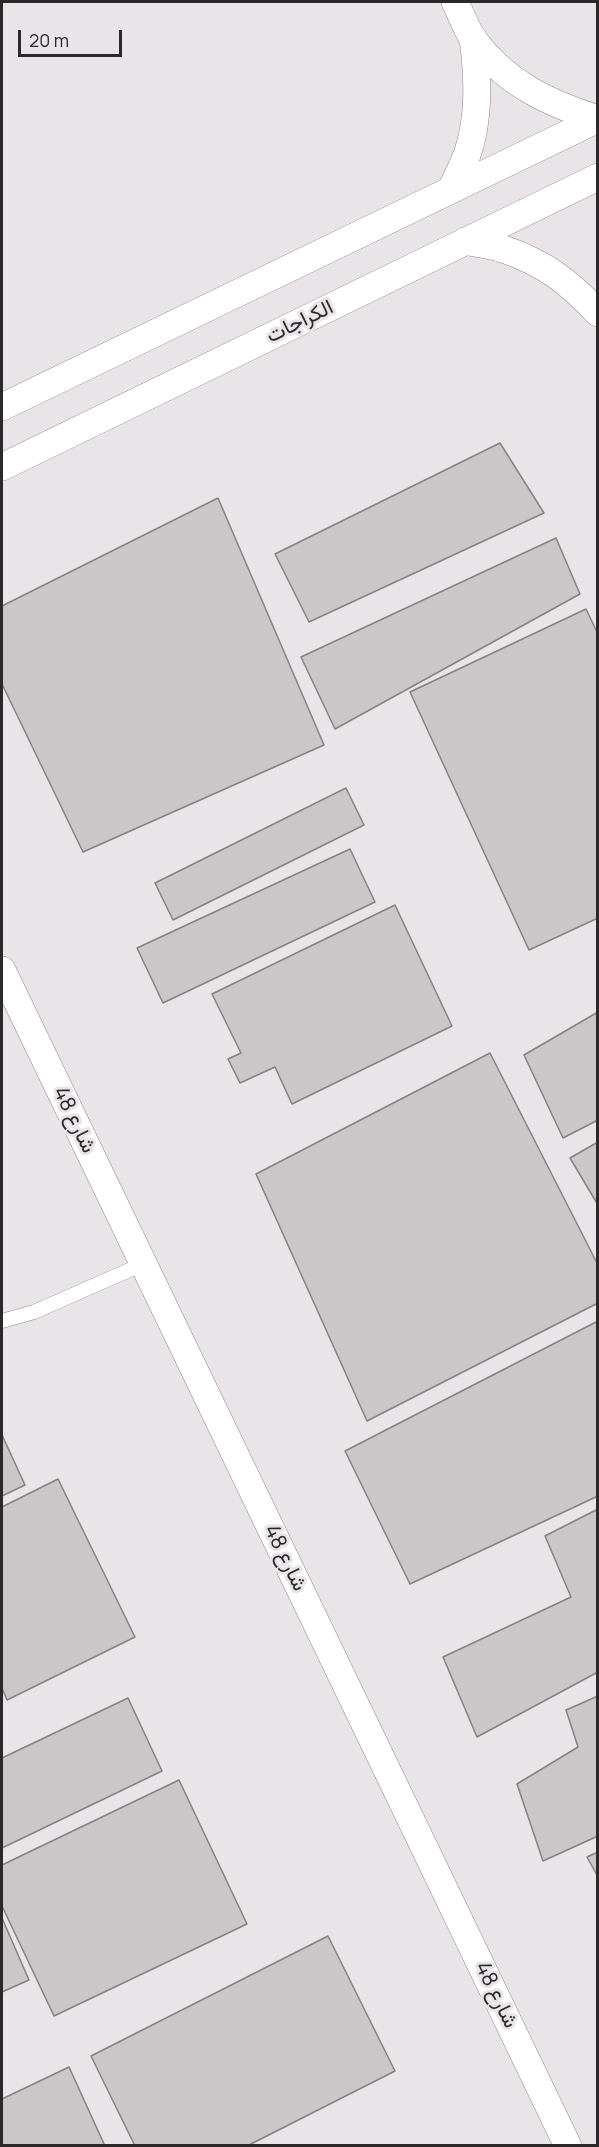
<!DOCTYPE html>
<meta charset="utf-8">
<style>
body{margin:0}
#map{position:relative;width:599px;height:2147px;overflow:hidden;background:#e9e4e7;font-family:Manrope,sans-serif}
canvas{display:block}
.frame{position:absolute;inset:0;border:3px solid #2a2829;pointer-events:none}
.scale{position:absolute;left:18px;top:30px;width:104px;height:27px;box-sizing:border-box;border:3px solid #2a2829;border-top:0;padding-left:8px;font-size:18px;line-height:21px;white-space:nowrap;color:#2a2829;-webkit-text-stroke:4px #e9e4e7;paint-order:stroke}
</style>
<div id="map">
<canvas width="599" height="2147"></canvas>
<div class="frame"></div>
<div class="scale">20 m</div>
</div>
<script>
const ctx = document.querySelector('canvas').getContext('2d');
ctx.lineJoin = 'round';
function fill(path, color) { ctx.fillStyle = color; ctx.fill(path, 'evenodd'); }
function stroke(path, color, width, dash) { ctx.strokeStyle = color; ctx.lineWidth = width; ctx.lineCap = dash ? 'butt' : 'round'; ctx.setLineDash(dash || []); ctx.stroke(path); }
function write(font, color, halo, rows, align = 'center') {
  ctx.font = font + ' Manrope,Vazirmatn,sans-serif'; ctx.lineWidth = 6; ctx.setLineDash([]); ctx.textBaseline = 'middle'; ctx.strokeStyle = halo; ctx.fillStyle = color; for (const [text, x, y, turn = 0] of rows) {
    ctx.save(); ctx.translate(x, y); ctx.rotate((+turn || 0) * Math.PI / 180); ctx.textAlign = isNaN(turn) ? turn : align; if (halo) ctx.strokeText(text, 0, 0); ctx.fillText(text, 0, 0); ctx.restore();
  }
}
const building = new Path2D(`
 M500,443L544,513L309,622L275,554Z
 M218,498L324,745L83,852L2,684V606Z
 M556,538L580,594L335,729L301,657Z
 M586,609L598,634V918L529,950L410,692Z
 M346,788L364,825L173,920L155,883Z
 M350,849L375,902L163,1003L137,948Z
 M395,905L452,1026L292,1104L275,1067L240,1083L228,1059L241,1053L212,994Z
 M598,1012V1120L563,1138L524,1055Z
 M490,1053L598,1265V1303L367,1421L256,1174Z
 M598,1142V1205L570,1158Z
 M598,1321V1496L410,1584L345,1451Z
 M2,1435L25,1485L2,1496Z
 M58,1479L135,1637L7,1700L2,1688V1507Z
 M598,1509V1672L477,1737L443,1657L571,1597L545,1536Z
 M598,1696V1836L543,1861L517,1784L578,1747L566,1710Z
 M128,1698L162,1771L2,1848V1758Z
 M179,1780L247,1924L54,2016L2,1906V1865Z
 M598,1852V1877L587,1857Z
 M2,1918L29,1980L2,1992Z
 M328,1936L395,2071L247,2146H135L91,2056Z
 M69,2067L105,2146H2V2099Z`);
fill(building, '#cbc7c9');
stroke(building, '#858183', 1.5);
const lane = new Path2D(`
 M2,1321L34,1312L143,1264`);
const street = new Path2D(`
 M455,2C461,14 466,28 473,39C505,83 548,103 598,119
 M451,190C456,179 462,167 467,155C480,117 478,77 473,38
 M465,241C478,244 494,245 506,250C546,264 570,283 598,313
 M2,407L598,119
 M2,467L598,177
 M2,970L568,2146`);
stroke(lane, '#8e898c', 15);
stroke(street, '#8e898c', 28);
stroke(lane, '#fff', 14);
stroke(street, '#fff', 27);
write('21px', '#2a2829', '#e9e4e7', [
 ["الكراجات",300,322,-26],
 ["شارع 48",74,1120,64],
 ["شارع 48",285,1558,64],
 ["شارع 48",496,1995,64]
]);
</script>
